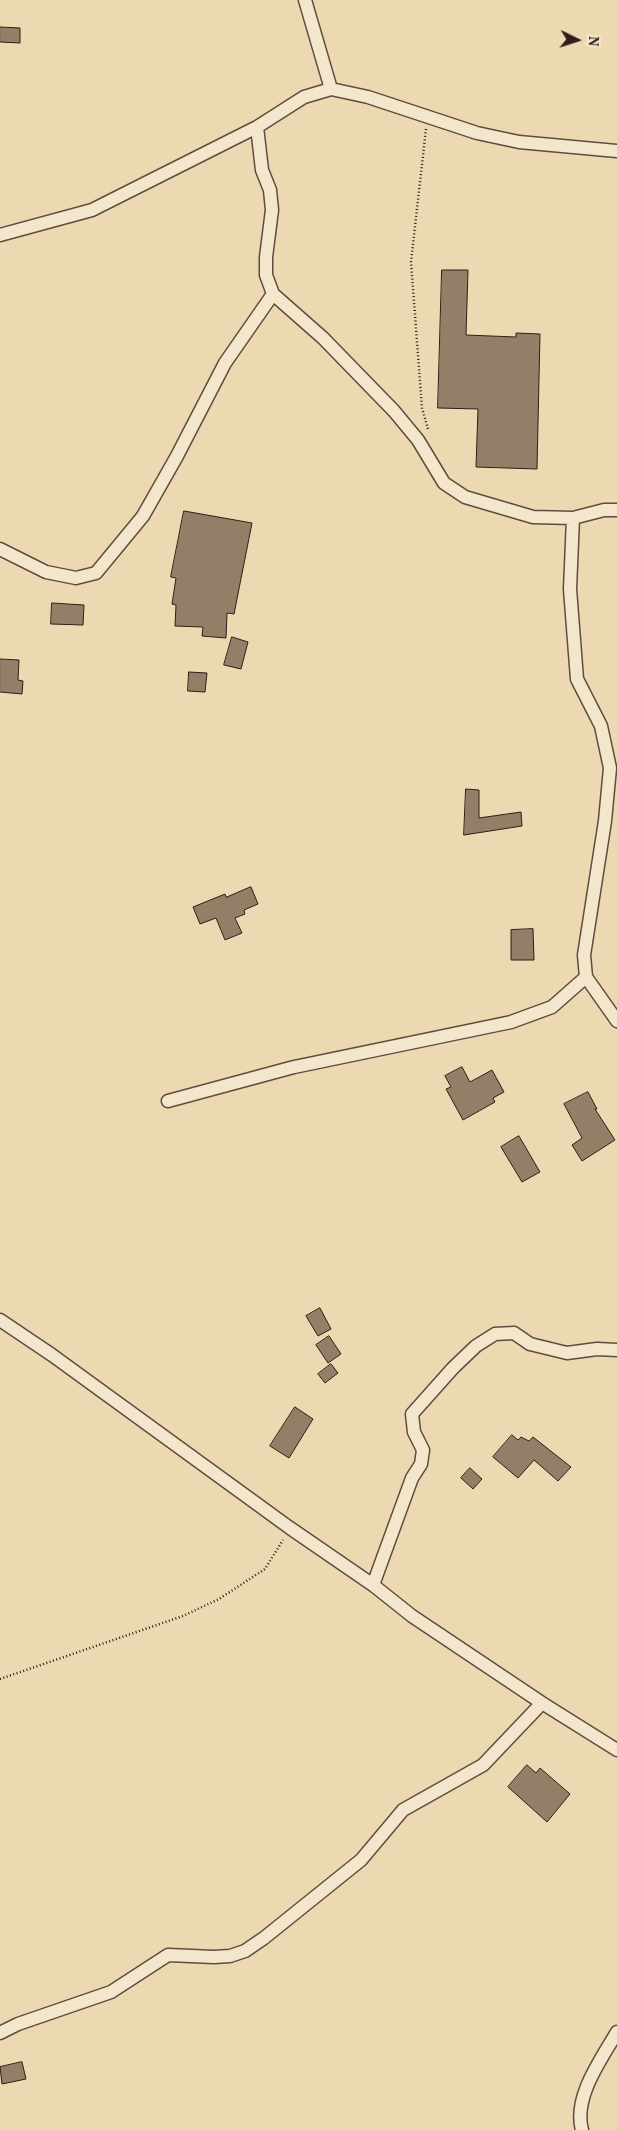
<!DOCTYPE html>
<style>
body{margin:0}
#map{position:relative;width:617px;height:2130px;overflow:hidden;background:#edd9b1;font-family:Vollkorn,serif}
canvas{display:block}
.north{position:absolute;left:552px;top:15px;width:50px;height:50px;-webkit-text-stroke:4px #f3e6cc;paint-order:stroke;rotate:94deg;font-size:14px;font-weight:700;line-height:20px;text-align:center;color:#2e1e18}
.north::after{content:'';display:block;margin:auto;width:18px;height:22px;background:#2e1e18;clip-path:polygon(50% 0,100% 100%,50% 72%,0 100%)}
</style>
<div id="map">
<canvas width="617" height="2130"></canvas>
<div class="north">N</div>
</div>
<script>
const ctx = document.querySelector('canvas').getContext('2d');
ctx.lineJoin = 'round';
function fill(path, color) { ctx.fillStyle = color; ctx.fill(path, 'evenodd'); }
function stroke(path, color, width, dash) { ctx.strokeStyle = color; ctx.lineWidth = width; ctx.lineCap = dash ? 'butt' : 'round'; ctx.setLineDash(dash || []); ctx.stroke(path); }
const building = new Path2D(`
 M0,27L20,28V43L0,42Z
 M442,270H468L466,335L516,337V333L540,334L537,469L476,467L478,409L438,408Z
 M184,511L252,523L234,614L227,613L226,638L202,636L203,627L175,626L176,605L172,604L176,578L171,577Z
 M52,603L84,605L83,625L51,624Z
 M232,637L248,642L241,669L224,665Z
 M0,659L19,660L18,680L23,681L22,694L0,692Z
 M189,672L207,673L205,692L188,691Z
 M466,789L479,790V818L521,812L522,826L464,835Z
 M251,887L258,904L244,910L245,914L235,918L242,933L225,940L216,918L200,924L193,907L225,894L226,897Z
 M533,929L534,960H511V930Z
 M462,1067L470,1082L492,1070L504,1092L493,1098L495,1102L463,1120L446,1089L451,1087L445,1076Z
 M588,1092L597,1109H595L615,1140L582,1161L572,1145L582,1138L564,1104Z
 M519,1136L540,1172L522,1182L501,1147Z
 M320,1308L331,1329L318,1336L306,1316Z
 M329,1336L341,1354L328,1363L316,1345Z
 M331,1364L338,1373L325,1383L318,1374Z
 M295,1407L313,1419L289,1458L270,1446Z
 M512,1435L518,1440L521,1437L529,1441L533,1437L571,1467L558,1481L534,1460L518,1478L493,1457Z
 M470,1468L482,1479L473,1489L461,1478Z
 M527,1765L536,1773L540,1768L570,1794L547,1822L508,1787Z
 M22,2062L26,2079L2,2084L0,2067Z`);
fill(building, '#917f68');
stroke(building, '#2e1e18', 1);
const minor = new Path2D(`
 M305,0L331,89
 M257,127L262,170L270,190L272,210L266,257V275L273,294L323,338L394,411L418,440L444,483L465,497L533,517L573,518L604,510H617
 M0,235L92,210L257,127L304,97L331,89L368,97L477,133L519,142L617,151
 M573,518L570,589L577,679L601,726L610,768L605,821L584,955L586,977L617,1021
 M0,549L46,572L76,578L96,573L143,516L177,456L225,363L273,294
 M168,1101L294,1067L511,1022L552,1007L586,977
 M0,1320L52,1355L290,1528L373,1585L412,1616L542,1703L617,1750
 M373,1585L412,1478L421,1464L423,1450L414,1432L412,1414L453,1368L476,1346L495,1334L514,1333L530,1344L567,1353L597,1349L617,1350
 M0,2033L18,2024L111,1992L168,1955L214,1957L230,1956L245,1951L264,1938L361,1860L403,1810L483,1765L542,1703
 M582,2130C573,2097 601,2060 617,2032`);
stroke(minor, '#5e4d3e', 15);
stroke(new Path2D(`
 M426,129L411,262L422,408L428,429
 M0,1679L183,1616L219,1599L265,1569L283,1540`), '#2e1e18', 2.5, [1, 2.5]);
stroke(minor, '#f3e6cc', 12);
</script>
